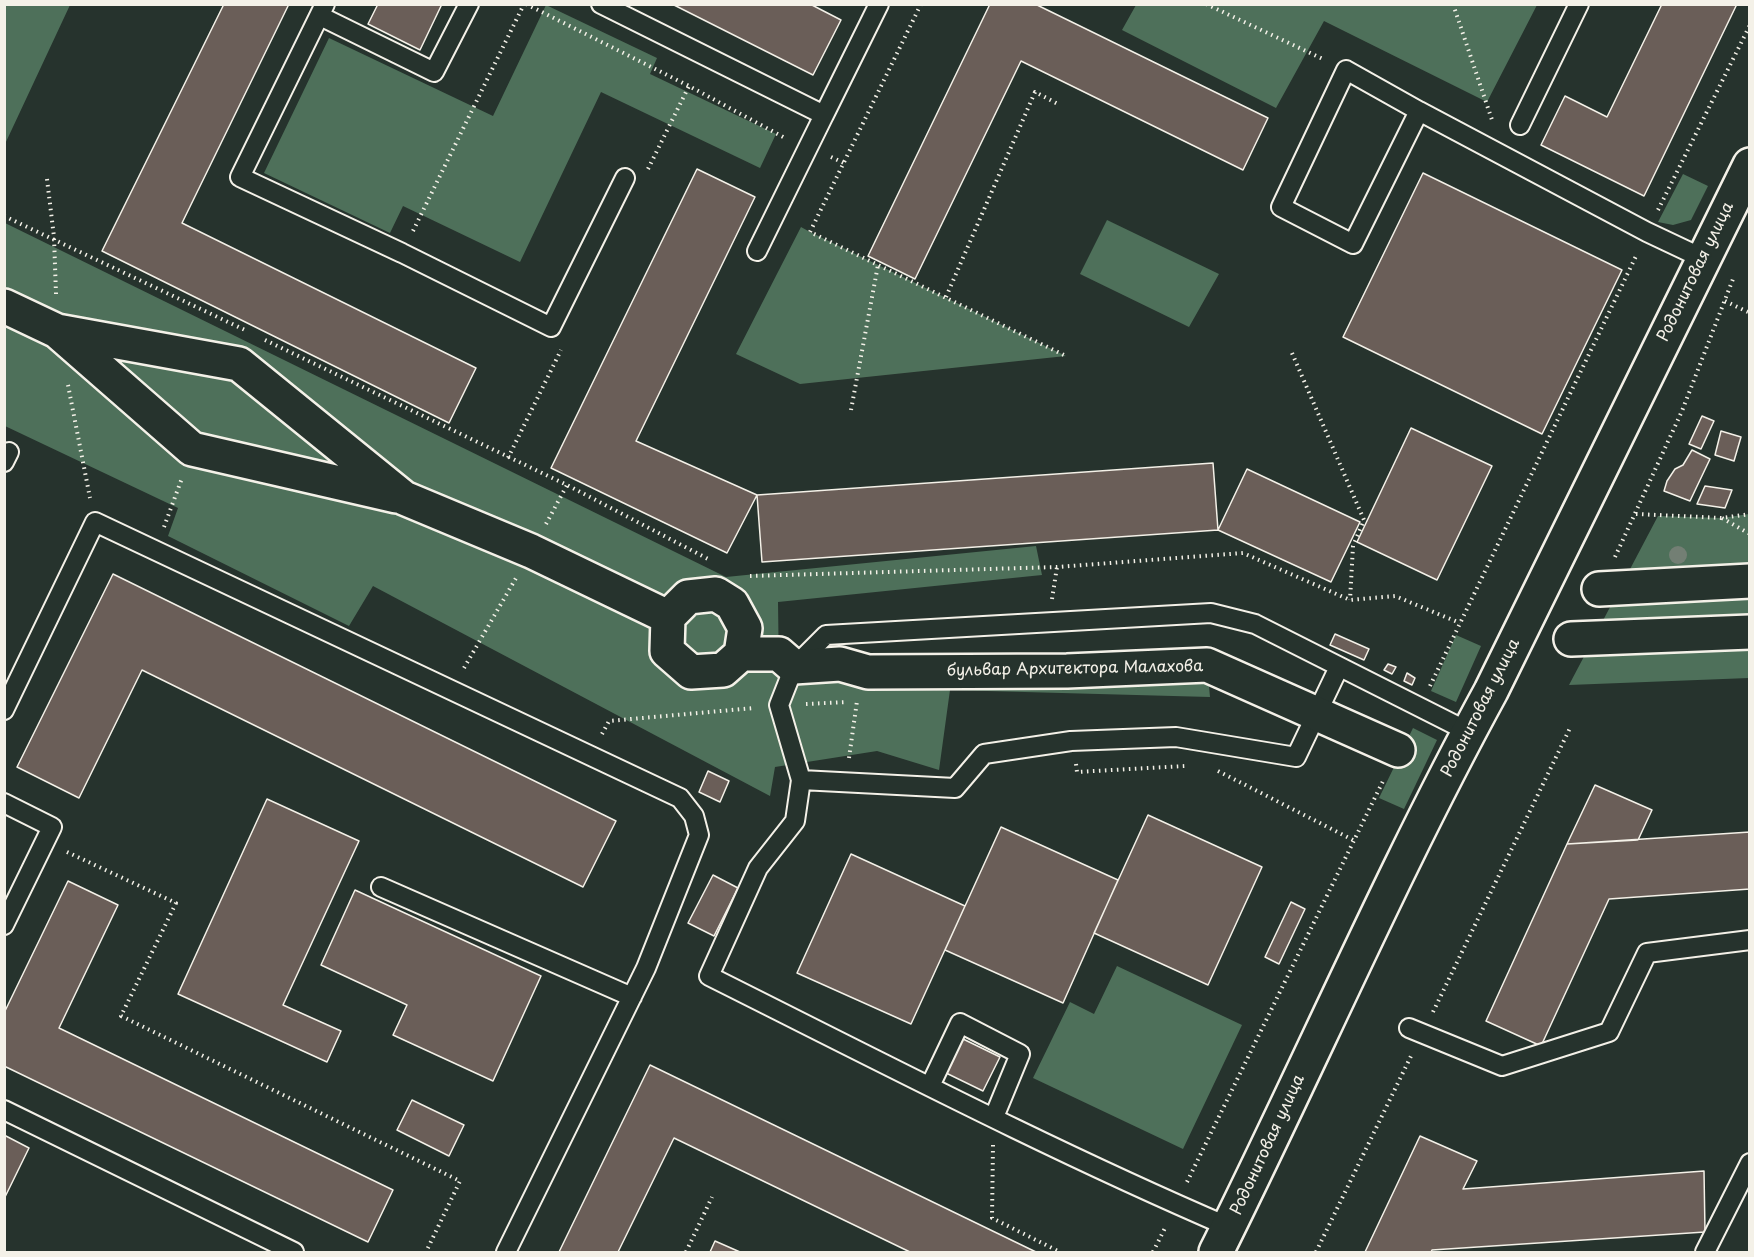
<!DOCTYPE html>
<meta charset="utf-8">
<style>
body{margin:0}
#map{position:relative;width:1754px;height:1257px;overflow:hidden;background:#26332d;font-family:"Playpen Sans",sans-serif}
canvas{display:block}
.frame{position:absolute;inset:0;border:6px solid #f4f1e8;pointer-events:none}
</style>
<div id="map">
<canvas width="1754" height="1257"></canvas>
<div class="frame"></div>
</div>
<script>
const ctx = document.querySelector('canvas').getContext('2d');
ctx.lineJoin = 'round';
function fill(path, color) { ctx.fillStyle = color; ctx.fill(path, 'evenodd'); }
function stroke(path, color, width, dash) { ctx.strokeStyle = color; ctx.lineWidth = width; ctx.lineCap = dash ? 'butt' : 'round'; ctx.setLineDash(dash || []); ctx.stroke(path); }
function write(font, color, halo, rows, align = 'center') {
  ctx.font = font + ' "Playpen Sans",sans-serif'; ctx.lineWidth = 4.5; ctx.setLineDash([]); ctx.textBaseline = 'middle'; ctx.strokeStyle = halo; ctx.fillStyle = color; for (const [text, x, y, turn = 0] of rows) {
    ctx.save(); ctx.translate(x, y); ctx.rotate((+turn || 0) * Math.PI / 180); ctx.textAlign = isNaN(turn) ? turn : align; if (halo) ctx.strokeText(text, 0, 0); ctx.fillText(text, 0, 0); ctx.restore();
  }
}
fill(new Path2D(`
 M5,4L70,5L5,144L4,5Z
 M546,5L657,58L650,74L776,134L760,168L601,92L520,262L403,206L390,233L264,173L329,38L493,116Z
 M1136,5V4L1537,5L1487,102L1324,21L1276,108L1122,30Z
 M1683,174L1708,186L1691,220L1673,225L1658,222Z
 M1107,220L1219,274L1189,327L1080,274Z
 M5,223L726,577L1036,546L1042,575L778,602L779,674L1207,665L1210,697L950,690L939,770L877,751L775,767L770,796L373,586L349,626L168,536L178,508L5,426Z
 M801,227L810,232L1066,356L800,384L736,354Z
 M1749,514V678L1569,685L1658,516L1722,518Z
 M1456,635L1481,646L1456,702L1431,691Z
 M1413,728L1437,740L1404,809L1379,798Z
 M1117,966L1242,1025L1183,1149L1033,1078L1070,1002L1094,1014Z`), '#4e705a');
const building = new Path2D(`
 M224,4H289L182,223L476,368L449,423L102,251Z
 M378,4H442L420,50L368,24Z
 M672,4H810L841,20L813,75Z
 M990,4H1035L1268,118L1243,170L1021,61L915,279L868,256Z
 M1662,4H1737L1644,196L1541,145L1565,96L1607,117Z
 M697,169L755,197L636,441L757,495L727,553L551,468Z
 M1423,173L1622,270L1542,434L1343,337Z
 M1702,416L1714,421L1701,449L1689,444Z
 M1411,428L1492,466L1437,580L1357,542Z
 M1721,431L1741,437L1734,461L1715,455Z
 M1692,450L1710,459L1690,501L1664,491L1667,481L1675,469L1683,465Z
 M1213,463L1218,530L762,562L757,495Z
 M1247,469L1360,522L1331,582L1218,530Z
 M1705,486L1732,490L1725,508L1697,504Z
 M113,574L616,821L583,887L142,670L79,798L17,767Z
 M1335,634L1369,649L1364,660L1330,645Z
 M1388,664L1396,667L1392,674L1384,670Z
 M1407,673L1415,678L1412,685L1404,681Z
 M708,771L729,781L720,802L699,792Z
 M1595,785L1652,810L1638,840L1567,844Z
 M267,799L359,841L283,1005L341,1031L327,1062L178,994Z
 M1148,815L1262,867L1208,985L1094,933Z
 M1001,827L1118,880L1063,1003L945,950Z
 M1750,832V889L1609,899L1541,1046L1486,1021L1567,844Z
 M851,854L965,906L911,1024L797,973Z
 M713,875L738,888L714,936L688,923Z
 M68,881L118,905L59,1028L393,1190L368,1242L4,1066V1013Z
 M355,890L541,976L493,1081L393,1035L407,1005L321,965Z
 M1291,902L1305,909L1279,964L1265,957Z
 M961,1038L1000,1057L983,1091L944,1072Z
 M650,1065L1036,1252H910L674,1138L618,1252H559Z
 M412,1100L464,1125L449,1156L397,1130Z
 M4,1135L29,1148L4,1199Z
 M1420,1136L1477,1161L1463,1189L1704,1171L1705,1232L1432,1250L1431,1252H1365Z
 M715,1241L740,1252H710Z`);
fill(building, '#6a5e58');
stroke(building, '#f4f1e8', 1.5);
const lane = new Path2D(`
 M325,4L240,177L402,253L551,327L625,178
 M601,4L824,115L757,251
 M320,16L434,72L469,4
 M1419,111L1353,244L1281,207L1346,70L1419,111L1647,232L1702,258
 M824,115L879,4
 M1520,125L1579,4
 M4,462L9,452
 M4,710L95,522L680,798L694,816L699,835L646,968L506,1252
 M801,780L955,788L984,754L1071,741L1176,737L1296,757L1339,667
 M4,803L52,827L4,925
 M381,887L632,997
 M1409,1028L1502,1066L1609,1032L1647,953L1750,940
 M930,1086L960,1023L1020,1054L994,1117
 M4,1110L294,1252
 M1229,1227C1052,1151 881,1062 709,976L758,868L795,821L801,780L779,705L794,667L826,635L1211,613L1255,624L1469,732
 M1705,1252L1750,1163`);
const street = new Path2D(`
 M4,306L57,331L239,364L404,498L531,551L668,617
 M57,331L192,449L396,496
 M1599,589L1750,581
 M716,594L732,604L745,628L741,654L723,670L691,672L667,651L668,617L688,597Z
 M1571,639L1750,632
 M741,654H779L794,667L840,664L868,672L1067,671L1207,665L1398,750`);
const secondary = new Path2D(`
 M1216,1252C1309,1066 1391,874 1491,691L1750,165`);
stroke(lane, '#f4f1e8', 22);
stroke(street, '#f4f1e8', 38);
stroke(secondary, '#f4f1e8', 38);
stroke(new Path2D(`
 M526,4L689,86L785,138
 M921,4L810,232L1066,356
 M1206,4L1325,60
 M1453,4L1492,120
 M831,157L844,163
 M648,169L689,86
 M47,179L54,237L56,294
 M1658,210L1750,25
 M4,216L245,330
 M413,231L524,4
 M946,297L1035,92L1058,104
 M1725,301L1750,313
 M265,340L567,485L710,560
 M1292,353L1364,520L1353,546L1350,600
 M68,385L90,498
 M851,410L878,265
 M508,458L561,350
 M1636,514L1722,518L1750,514
 M1722,518L1750,534
 M546,524L567,485
 M164,527L182,478
 M1615,557L1682,411L1733,279
 M750,576L1057,567L1243,553L1350,600L1395,596L1460,623
 M1052,599L1057,567
 M464,668L516,578
 M1430,686L1637,254
 M806,704L847,702
 M602,734L609,721L754,708
 M849,758L857,701
 M1076,764L1077,772L1185,766
 M1218,771L1355,841
 M67,852L176,903L121,1016L460,1181L426,1252
 M1433,1012L1571,726
 M993,1145L992,1218L1060,1252
 M1187,1182L1384,779
 M686,1252L712,1197
 M1153,1252L1166,1226
 M1316,1252L1411,1056`), '#f4f1e8', 4, [1.5, 4.5]);
stroke(lane, '#26332d', 18);
stroke(street, '#26332d', 33);
stroke(secondary, '#26332d', 33);
ctx.fillStyle = '#737f74';
for (const [x, y] of [
 [1678,555]
]) { ctx.beginPath(); ctx.arc(x, y, 9, 0, 2 * Math.PI); ctx.fill(); }
write('16px', '#f4f1e8', '#26332d', [
 ["Родонитовая улица",1696,272,-64],
 ["бульвар Архитектора Малахова",1075,669,-1],
 ["Родонитовая улица",1481,708,-63],
 ["Родонитовая улица",1268,1145,-65]
]);
</script>
